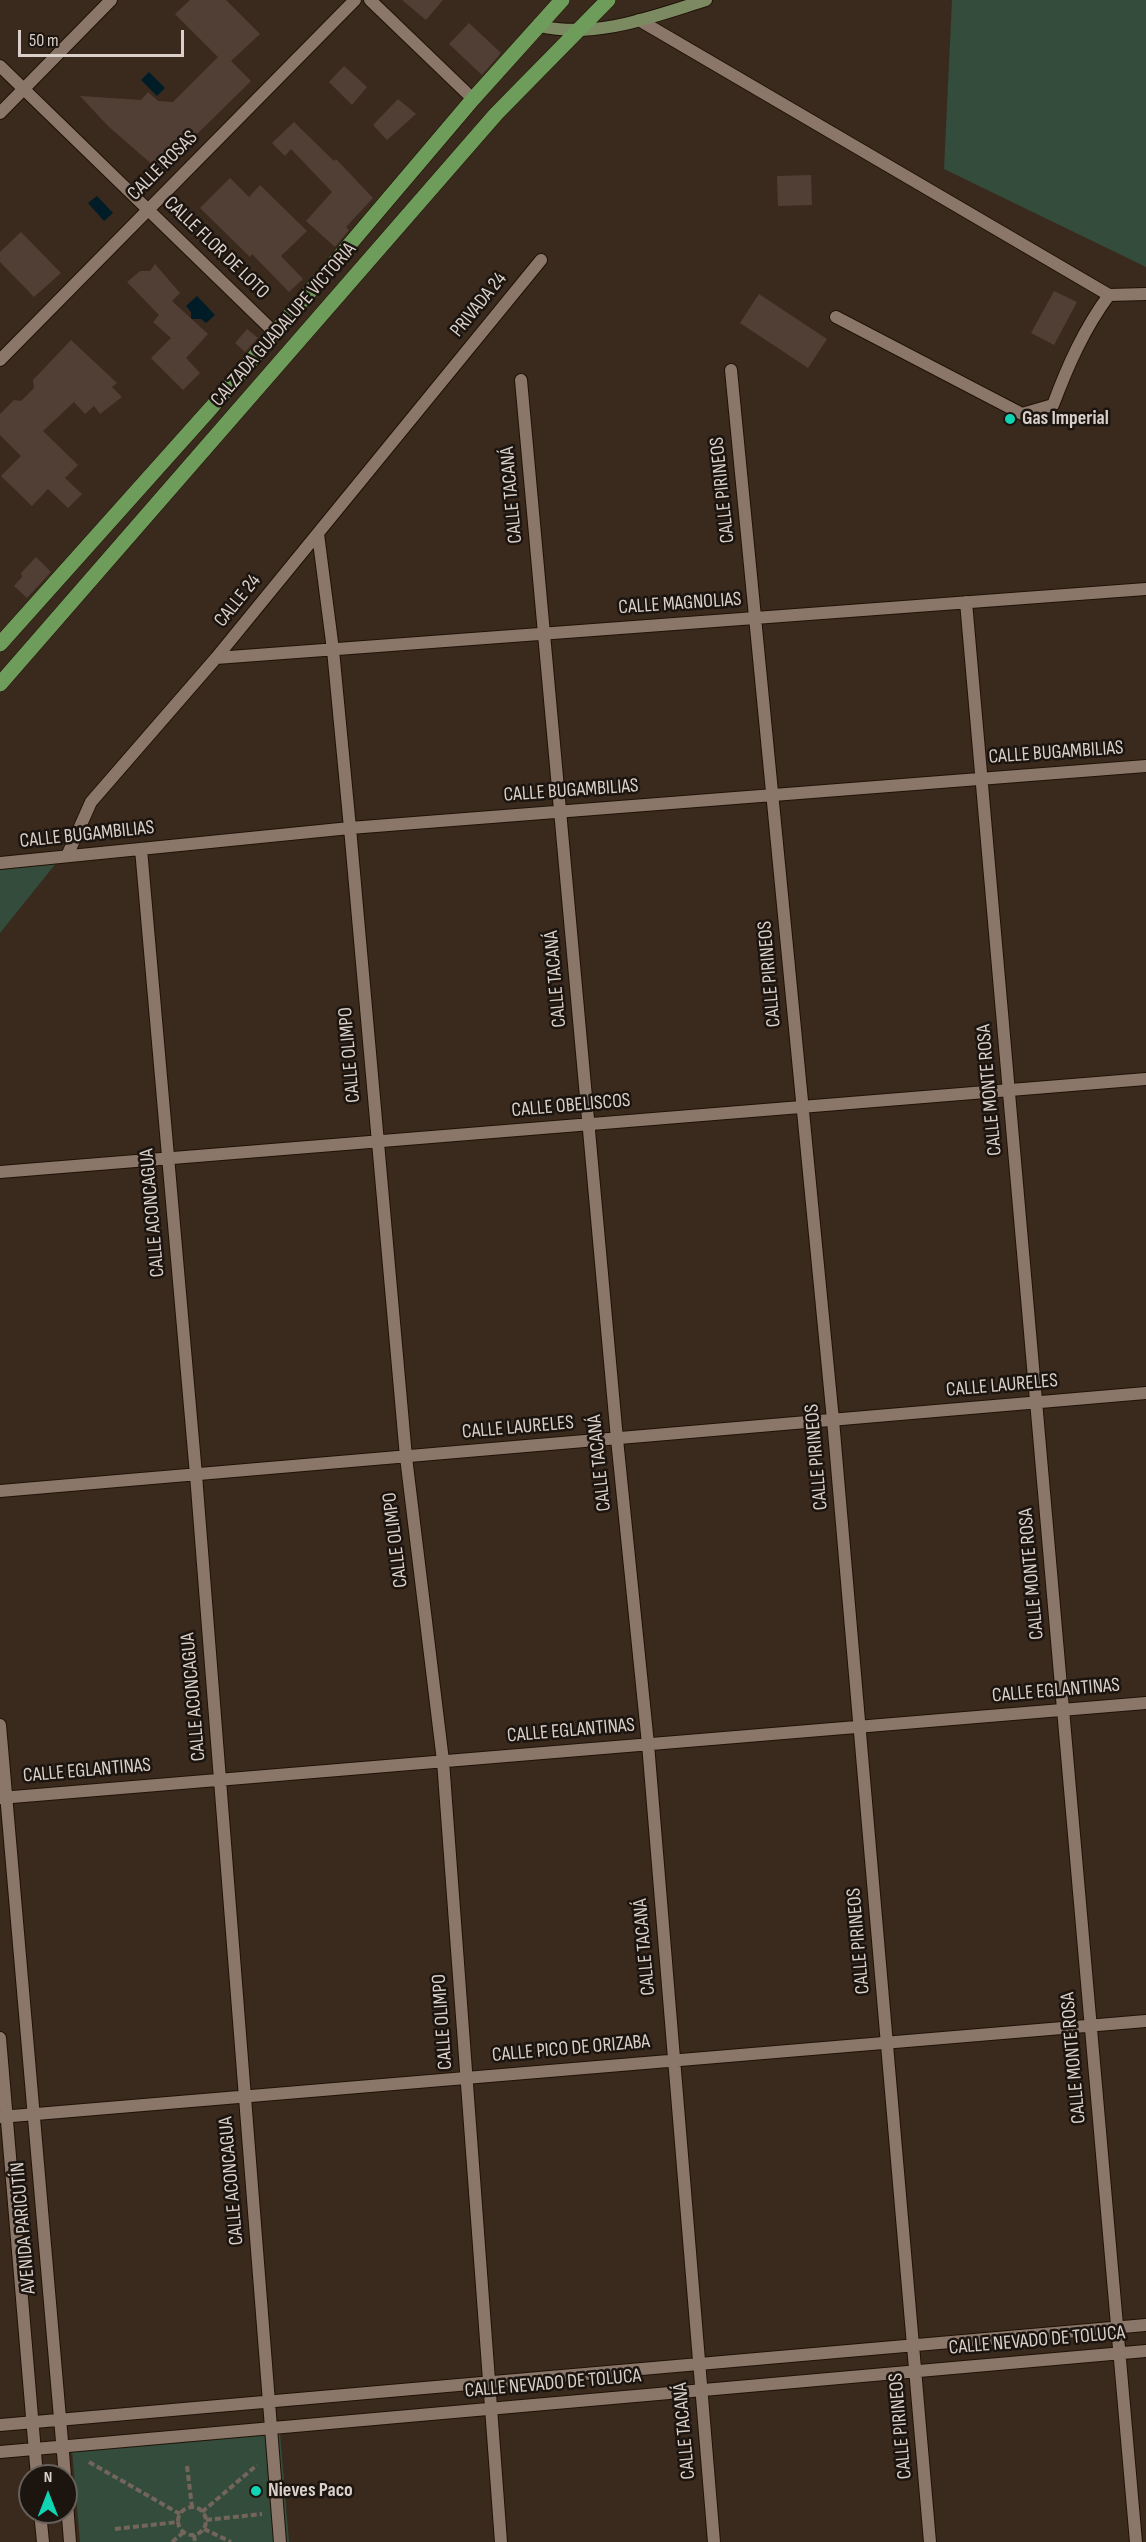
<!DOCTYPE html>
<meta charset="utf-8">
<style>
body{margin:0}
#map{position:relative;width:1146px;height:2542px;overflow:hidden;background:#3a2a1e;font-family:"Sofia Sans Condensed",sans-serif}
canvas{display:block}
.north{position:absolute;left:18px;top:2464px;width:60px;height:60px;box-sizing:border-box;background:#1b140f;border:2px solid #675f59;border-radius:50%;rotate:0deg;font-size:16px;font-weight:700;line-height:24px;text-align:center;color:#dad0c9}
.north::after{content:'';display:block;margin:auto;width:21px;height:27px;background:#10d5b4;clip-path:polygon(50% 0,100% 100%,50% 72%,0 100%)}
.scale{position:absolute;left:18px;top:30px;width:166px;height:27px;box-sizing:border-box;border:3px solid #dad0c9;border-top:0;padding-left:8px;font-size:18px;line-height:21px;white-space:nowrap;color:#dad0c9;-webkit-text-stroke:4px #1b140f;paint-order:stroke}
</style>
<div id="map">
<canvas width="1146" height="2542"></canvas>
<div class="north">N</div>
<div class="scale">50 m</div>
</div>
<script>
const ctx = document.querySelector('canvas').getContext('2d');
ctx.lineJoin = 'round';
function fill(path, color) { ctx.fillStyle = color; ctx.fill(path, 'evenodd'); }
function stroke(path, color, width, dash) { ctx.strokeStyle = color; ctx.lineWidth = width; ctx.lineCap = dash ? 'butt' : 'round'; ctx.setLineDash(dash || []); ctx.stroke(path); }
function write(font, color, halo, rows, align = 'center') {
  ctx.font = font + ' "Sofia Sans Condensed",sans-serif'; ctx.lineWidth = 5; ctx.setLineDash([]); ctx.textBaseline = 'middle'; ctx.strokeStyle = halo; ctx.fillStyle = color; for (const [text, x, y, turn = 0] of rows) {
    ctx.save(); ctx.translate(x, y); ctx.rotate((+turn || 0) * Math.PI / 180); ctx.textAlign = isNaN(turn) ? turn : align; if (halo) ctx.strokeText(text, 0, 0); ctx.fillText(text, 0, 0); ctx.restore();
  }
}
fill(new Path2D(`
 M952,0H1146V267L944,169Z
 M57,862L0,933V867Z
 M280,2433L289,2542H80L72,2450Z`), '#334c3b');
fill(new Path2D(`
 M149,72L165,88L157,96L141,80Z
 M97,196L113,213L104,221L88,203Z
 M197,296L215,315L206,323L201,319H191V312L186,306Z`), '#001c26');
fill(new Path2D(`
 M190,0H226L260,34L231,61L251,81L185,146L188,149L163,174L108,126L80,96L141,100L148,92L158,101L173,102L218,57L175,14Z
 M402,0H443L426,20Z
 M469,23L501,53L482,75L449,44Z
 M344,66L367,87L352,105L329,82Z
 M398,99L416,114L387,140L373,125Z
 M294,122L334,161L336,159L373,198L346,227L349,230L335,247L306,221L332,192L291,149L285,156L272,143Z
 M811,175L812,205L778,206L777,176Z
 M230,178L249,197L260,185L307,231L281,256L303,279L289,292L252,254L250,257L200,208Z
 M21,232L61,273L34,297L0,262V252Z
 M155,264L180,293L172,301L208,334L186,358L200,373L183,390L151,358L171,338L153,322L159,315L127,282L140,271H150Z
 M1054,291L1077,302L1054,345L1031,333Z
 M759,294L827,339L808,368L740,323Z
 M247,329L258,338L245,352L235,343Z
 M71,340L117,383L112,387L122,397L100,414L94,406L85,414L74,402L43,431L78,465L65,478L82,494L68,508L48,489L32,506L1,476L21,456L0,435V414L14,400L21,401L34,388L33,380Z
 M36,557L51,572L27,598L14,586L22,577L21,573Z`), '#513e35');
const lane = new Path2D(`
 M639,20L1109,295L1146,294
 M836,317L1022,414L1053,405C1068,365 1084,329 1109,295`);
const street = new Path2D(`
 M370,0L473,99
 M0,66L275,333
 M0,113L111,0
 M0,360L355,0
 M731,370L833,1420L930,2542
 M521,380L617,1439L648,1744L714,2542
 M318,534L333,650L350,828L406,1457L443,1761L501,2542
 M966,602L1136,2542
 M216,658L1146,589
 M141,849L196,1475L280,2542
 M67,856L91,802L216,658L541,260
 M0,863L350,828L1146,766
 M0,1172L1146,1079
 M0,1491L1146,1393
 M0,1725L65,2476
 M0,1798L1146,1703
 M0,2038L37,2476
 M0,2117L1146,2021
 M0,2425L1146,2325
 M0,2452L1146,2351
 M66,2491L70,2542
 M40,2512L43,2542`);
const secondary = new Path2D(`
 M539,26C597,39 651,17 706,0`);
const primary = new Path2D(`
 M0,644L211,408L473,99L562,0
 M0,684L496,114L608,0`);
stroke(lane, '#201207', 14);
stroke(street, '#201207', 14);
stroke(secondary, '#201207', 14);
stroke(primary, '#201207', 16);
stroke(new Path2D(`
 M89,2462L180,2514
 M187,2466L192,2507
 M178 2521a14 14 0 1 1 28 0a14 14 0 1 1-28 0Z
 M202,2512L257,2465
 M206,2520L262,2514
 M115,2529L178,2522
 M204,2529L231,2542
 M194,2535L195,2542
 M172,2542L184,2532`), '#73655b', 4, [6, 3]);
stroke(lane, '#8a776a', 12);
stroke(street, '#8a776a', 12);
stroke(secondary, '#7c8a62', 12);
stroke(primary, '#6e9c5a', 15);
for (const [x, y, r, color] of [
 [1010,419,6,"#10d5b4"],
 [256,2491,6,"#10d5b4"]
]) { const dot = new Path2D(); dot.arc(x, y, r, 0, 2 * Math.PI); ctx.fillStyle = color; ctx.fill(dot); stroke(dot, '#1b140f', 2); }
write('20px', '#dad0c9', '#1b140f', [
 ["CALLE ROSAS",163,166,-45],
 ["CALLE FLOR DE LOTO",216,248,44],
 ["PRIVADA 24",479,305,-51],
 ["CALZADA GUADALUPE VICTORIA",284,325,-49],
 ["CALLE PIRINEOS",723,490,-96],
 ["CALLE TACANÁ",512,495,-95],
 ["CALLE 24",238,601,-51],
 ["CALLE MAGNOLIAS",680,604,-4],
 ["CALLE BUGAMBILIAS",1056,753,-4],
 ["CALLE BUGAMBILIAS",571,791,-4],
 ["CALLE BUGAMBILIAS",87,835,-6],
 ["CALLE PIRINEOS",770,974,-95],
 ["CALLE TACANÁ",556,979,-95],
 ["CALLE OLIMPO",350,1055,-95],
 ["CALLE MONTE ROSA",990,1090,-95],
 ["CALLE OBELISCOS",571,1106,-5],
 ["CALLE ACONCAGUA",153,1213,-95],
 ["CALLE LAURELES",1002,1386,-5],
 ["CALLE LAURELES",518,1428,-5],
 ["CALLE PIRINEOS",817,1457,-95],
 ["CALLE TACANÁ",600,1463,-96],
 ["CALLE OLIMPO",396,1540,-97],
 ["CALLE MONTE ROSA",1032,1574,-95],
 ["CALLE EGLANTINAS",1056,1691,-5],
 ["CALLE ACONCAGUA",194,1697,-95],
 ["CALLE EGLANTINAS",571,1731,-5],
 ["CALLE EGLANTINAS",87,1771,-5],
 ["CALLE PIRINEOS",859,1941,-95],
 ["CALLE TACANÁ",645,1947,-95],
 ["CALLE OLIMPO",443,2022,-94],
 ["CALLE PICO DE ORIZABA",571,2049,-5],
 ["CALLE MONTE ROSA",1074,2058,-95],
 ["CALLE ACONCAGUA",232,2181,-95],
 ["AVENIDA PARICUTÍN",24,2228,-95],
 ["CALLE NEVADO DE TOLUCA",1037,2341,-5],
 ["CALLE NEVADO DE TOLUCA",553,2384,-5],
 ["CALLE PIRINEOS",901,2426,-95],
 ["CALLE TACANÁ",685,2431,-95]
]);
write('bold 20px', '#dad0c9', '#1b140f', [
 ["Gas Imperial",1022,419],
 ["Nieves Paco",268,2491]
], 'left');
</script>
